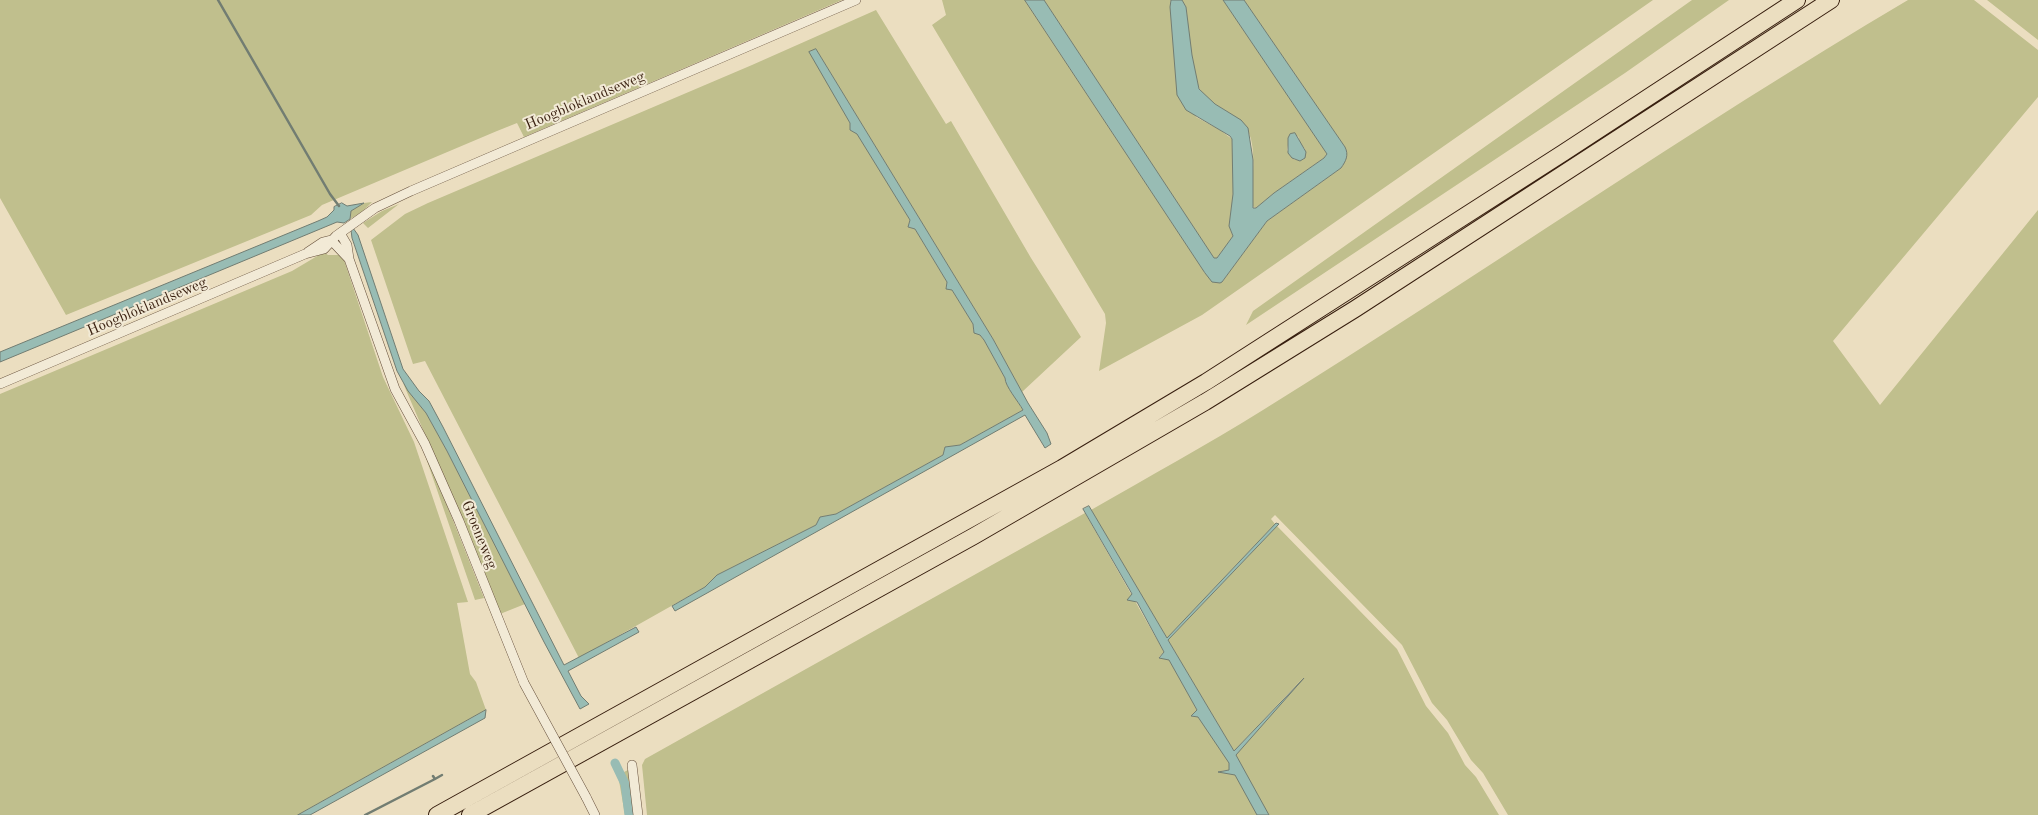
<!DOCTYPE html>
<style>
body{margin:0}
canvas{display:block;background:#ebdec0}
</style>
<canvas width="2038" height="815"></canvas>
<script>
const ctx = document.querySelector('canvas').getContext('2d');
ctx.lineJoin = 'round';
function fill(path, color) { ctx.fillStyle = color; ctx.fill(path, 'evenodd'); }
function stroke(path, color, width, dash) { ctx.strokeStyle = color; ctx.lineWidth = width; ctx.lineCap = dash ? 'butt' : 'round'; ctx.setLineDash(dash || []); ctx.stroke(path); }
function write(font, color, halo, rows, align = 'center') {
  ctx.font = font + ' "Old Standard TT",serif'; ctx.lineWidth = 4; ctx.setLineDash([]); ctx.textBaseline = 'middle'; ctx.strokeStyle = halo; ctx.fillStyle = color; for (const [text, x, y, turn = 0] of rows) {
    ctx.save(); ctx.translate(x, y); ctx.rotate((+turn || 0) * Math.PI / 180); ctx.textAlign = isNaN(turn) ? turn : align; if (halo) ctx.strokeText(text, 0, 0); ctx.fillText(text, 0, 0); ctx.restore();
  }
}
fill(new Path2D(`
 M0,0H842L524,137L517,123L497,131L322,205L311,215L66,315L0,198Z
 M942,0H1025L1205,273L1222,282L1267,221L1341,168L1346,158L1345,147L1244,0H1653L1202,315L1099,371L1106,323L1105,314L932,25L946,15Z
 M1044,0H1171L1170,2L1196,117L1220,130L1232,139C1234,157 1234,176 1233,193C1233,208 1226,222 1233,236L1217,258H1214L1212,255Z
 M1182,0H1223L1327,154L1324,158L1274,193L1256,208L1252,206C1251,184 1256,161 1251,139C1245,113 1212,110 1199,88C1192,75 1188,24 1186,7ZM1298,136L1300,143L1305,149L1303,160H1295L1287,150L1288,145Z
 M1692,0H1729L1625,73L1246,325L1253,311Z
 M1908,0H1974L2038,50V97L1833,341L1880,405L2038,210V815H1508L1483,773L1471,760L1447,720L1432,703L1402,645L1275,515L1271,519L1275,524L1167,638L1091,510C1148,477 1207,445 1263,410C1479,276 1688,130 1908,0Z
 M1987,0H2038V40Z
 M876,10L946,124L951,121L1031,258L1081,337L1022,392L993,339L816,49L850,123V130L857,133L910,220L908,227L915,229L947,282L946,288L952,290L973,324V330L980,335L984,340L1005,378C1005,385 1018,401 1023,410L960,445L945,447L943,455L836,514L820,517L816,525L717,575L705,587L579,658L425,361L413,364L371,240L405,214L428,203L752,65Z
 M372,202L361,213L350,219L351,211L364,203Z
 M399,204L368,228L363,223L382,211Z
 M324,252L328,255H340L344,260L383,377L414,442L468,602L457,603L470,674L476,682L486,710L298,815H0V394L292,271Z
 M403,383L426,413L447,451L525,604L500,614L451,495Z
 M426,458H428L484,598L475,600Z
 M1085,513L1164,652L1159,657L1169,659L1197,710L1192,716H1198L1230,763L1229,770L1221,771L1238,772L1231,760L1303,678L1234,751L1168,640L1277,526L1397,649L1426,706L1448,733L1465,765L1476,777L1499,815H647L642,765L645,759Z
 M630,769L636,815H625L618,775Z`), '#c0bf8d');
const water = new Path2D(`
 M1025,0H1044L1214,258H1217L1233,236L1229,226L1233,194L1232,139L1230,136L1186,110L1177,95L1170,7L1171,0H1182L1186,7L1192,55L1199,89L1215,104L1241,120L1248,128L1253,160V208H1256L1274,193L1324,158L1327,154L1223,0H1244L1345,147C1349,155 1346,161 1341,168L1267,221L1222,282L1220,283L1212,282L1205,273Z
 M816,49L993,339L1028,403L1047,433L1051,444L1045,448L1025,415L675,611L672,606L705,587L717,575L816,525L820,517L836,514L943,455L945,447L960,445L1023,410C1018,401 1005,386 1005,378L984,340L980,335L974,333L973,324L952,290L946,289L947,282L915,229L908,227L910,220L857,134L850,130V123L809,52Z
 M1295,133L1306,152L1305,158L1300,161L1292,158L1288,153V138L1290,134Z
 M342,203L347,206L364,203L351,211L350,219L344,223L337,222L0,362V352L318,221L327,217L334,210V207Z
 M353,228L358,235L403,369L419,391L429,401L443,427L564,665L636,627L639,632L568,671L581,696L589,704L580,709L544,642L447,451L426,413L408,391L397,371L352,238L351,230Z
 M1089,506L1167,638L1276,523L1279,524L1168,640L1234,751L1304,678L1236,755L1269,815H1257L1235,775L1218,772L1229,770V763L1198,717L1191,716L1197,710L1169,660L1159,658L1164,652L1137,602L1127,600L1132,594L1083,509Z
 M486,710L485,718L310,815H298Z`);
fill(water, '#98bcb4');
stroke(water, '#727d72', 1);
stroke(new Path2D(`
 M218,0L330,194L339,206
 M435,779L442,775
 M365,815L435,779L433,776`), '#727d72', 2.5);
stroke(new Path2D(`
 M615,763L625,784L629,815`), '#98bcb4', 9);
const street = new Path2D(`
 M340,233L347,245L349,259L395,389L425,444L459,521L524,683
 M331,240L349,259
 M308,252L323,242L331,240
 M0,384L305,254L324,249L336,236L375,208L411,191L856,0
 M632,765L638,815
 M586,797L595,815`);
const highway = new Path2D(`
 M437,815L1062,468L1206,382L1563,153L1797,0
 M470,815L974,536L1205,402L1355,309L1831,0`);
stroke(street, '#654f3b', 10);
stroke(highway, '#381f0f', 18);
stroke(street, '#f2ead6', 9);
stroke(highway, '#ebdec0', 16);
const streetBridge = new Path2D(`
 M524,683L586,797`);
stroke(streetBridge, '#654f3b', 10, []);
stroke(streetBridge, '#f2ead6', 9);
write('15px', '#381f0f', '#f2ead6', [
 ["Hoogbloklandseweg",585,101,-23],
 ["Hoogbloklandseweg",147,307,-23],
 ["Groeneweg",479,535,68]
]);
</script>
